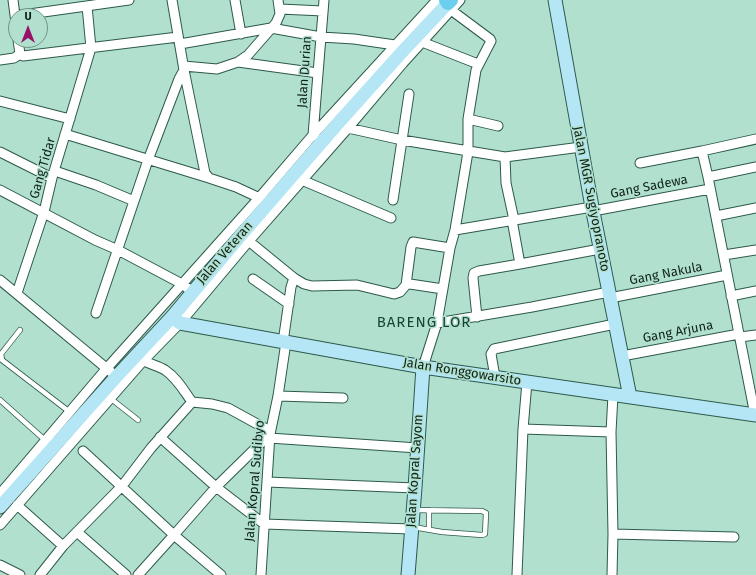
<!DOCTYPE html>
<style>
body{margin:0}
#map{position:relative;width:756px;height:575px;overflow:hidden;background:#b1e1ce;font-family:"Fira Sans",sans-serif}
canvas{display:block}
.north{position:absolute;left:8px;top:8px;width:40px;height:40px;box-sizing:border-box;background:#b1e1ce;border:1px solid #709486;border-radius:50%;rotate:0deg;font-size:11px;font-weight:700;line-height:16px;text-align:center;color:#0e211a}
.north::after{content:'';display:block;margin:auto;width:14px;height:18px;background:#981267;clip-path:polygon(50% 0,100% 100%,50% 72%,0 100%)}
</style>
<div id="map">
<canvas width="756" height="575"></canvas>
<div class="north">U</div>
</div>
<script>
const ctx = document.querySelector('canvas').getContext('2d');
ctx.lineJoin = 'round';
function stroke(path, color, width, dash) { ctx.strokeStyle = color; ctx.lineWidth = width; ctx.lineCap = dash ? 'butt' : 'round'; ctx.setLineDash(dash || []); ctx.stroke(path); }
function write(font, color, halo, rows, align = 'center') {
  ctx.font = font + ' "Fira Sans",sans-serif'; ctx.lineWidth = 3; ctx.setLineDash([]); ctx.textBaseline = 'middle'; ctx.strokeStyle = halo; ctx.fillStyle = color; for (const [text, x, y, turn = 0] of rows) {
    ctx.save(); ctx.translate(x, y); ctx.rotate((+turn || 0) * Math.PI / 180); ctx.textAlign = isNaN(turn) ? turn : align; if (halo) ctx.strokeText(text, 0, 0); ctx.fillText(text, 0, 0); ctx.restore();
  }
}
const lane = new Path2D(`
 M20,330L1,354L2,360L71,413
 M110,398L138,420
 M0,400L46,441
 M429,510V530
 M413,527L442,532L482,535L485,534L486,513L482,511L413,510`);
const street = new Path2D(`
 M13,0L16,23
 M172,0L184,70L205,173L209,178L236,187L264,200
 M235,0L241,34
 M280,9L323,11
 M15,16L129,0
 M18,40L20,54L23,56L178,37
 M422,42L478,64
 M180,44L271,28L321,37L354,39L395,45L399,48
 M0,60L14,58L20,54
 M238,62L318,73
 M184,66L217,69L238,62L248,55L276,23L280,14L278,0
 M0,101L70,119
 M468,119L498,126
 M345,126L348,128L402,140L505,157L581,147
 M65,134L209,178
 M315,136L313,135L324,0
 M0,152L52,178
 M505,157L506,183L514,220
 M640,163L702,151
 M55,171L96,185L134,201
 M708,177L756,167
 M297,178L391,218
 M0,190L95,240L118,250L182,284L193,292
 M393,200L409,94
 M593,211L710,189
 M716,216L756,208
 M455,230L592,207
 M245,238L294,278L304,284L312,286L357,285L394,294L400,292L406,285L410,284L443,289
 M724,255L756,250
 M520,264L600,249
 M253,279L289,304
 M0,280L111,372
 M406,285L411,247L413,242L450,248
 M17,293L44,212L52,178L91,48L87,6
 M731,296L756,291
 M610,298L727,275
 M96,313L148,160L179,79L184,70
 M477,317L473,278L474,273L479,271L520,264L512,220
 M437,323L532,307L609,292
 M740,337L756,335
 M283,342L291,287L294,278
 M622,356L739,334
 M140,358C147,364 157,365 165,370C177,378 184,391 192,402
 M423,367L437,323L450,248L455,230L468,152V119L476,70L491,41L490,39L451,10
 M495,377L491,354L494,349L615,324
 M527,382L523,429L611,432L613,534L612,575
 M278,396L343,398
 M755,415L708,177L702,151L756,139
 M611,432L613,395
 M160,437L216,487L264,524L411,529
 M269,438L418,448
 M83,451L174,535L138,575
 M267,482L415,488
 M0,494L107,368L259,198L313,135L437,0
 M17,505L63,546
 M0,525L143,361L180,323L248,242L348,128L403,63L460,0
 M77,532L126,575
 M613,534L734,537
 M0,565L20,575
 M40,575L63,546L122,486L151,448L192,402L212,404L228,408L270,431
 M221,575L174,535L216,487L270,434
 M261,575L270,434L278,396L286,342
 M517,575L523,429`);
const secondary = new Path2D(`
 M555,0L592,207L630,397
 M172,317L180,323L423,367L756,415
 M0,507L117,376L172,317L241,235L340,121L403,51L448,3
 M408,575L415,488L423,367`);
const primary = new Path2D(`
 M446,0L448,3L451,0`);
stroke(lane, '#2d594a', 6);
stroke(street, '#2d594a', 11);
stroke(secondary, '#2d594a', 15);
stroke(primary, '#fff', 16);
stroke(lane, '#fff', 4.5);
stroke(street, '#fff', 9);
stroke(secondary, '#b5e6f6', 13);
stroke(primary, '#6bceec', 14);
write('13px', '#0e211a', '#b1e1ce', [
 ["Jalan Durian",305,72,-86],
 ["Gang Tidar",43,168,-74],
 ["Gang Sadewa",649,187,-11],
 ["Jalan MGR Sugiyopranoto",591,199,79],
 ["Jalan Veteran",225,253,-49],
 ["Gang Nakula",666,274,-11],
 ["Gang Arjuna",678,332,-11],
 ["Jalan Ronggowarsito",462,372,9],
 ["Jalan Kopral Sayom",415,471,-86],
 ["Jalan Kopral Sudibyo",255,481,-85]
]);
ctx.letterSpacing = '1px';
write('15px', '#154335', '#b1e1ce', [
 ["BARENG LOR",424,323]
]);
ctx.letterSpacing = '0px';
</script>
